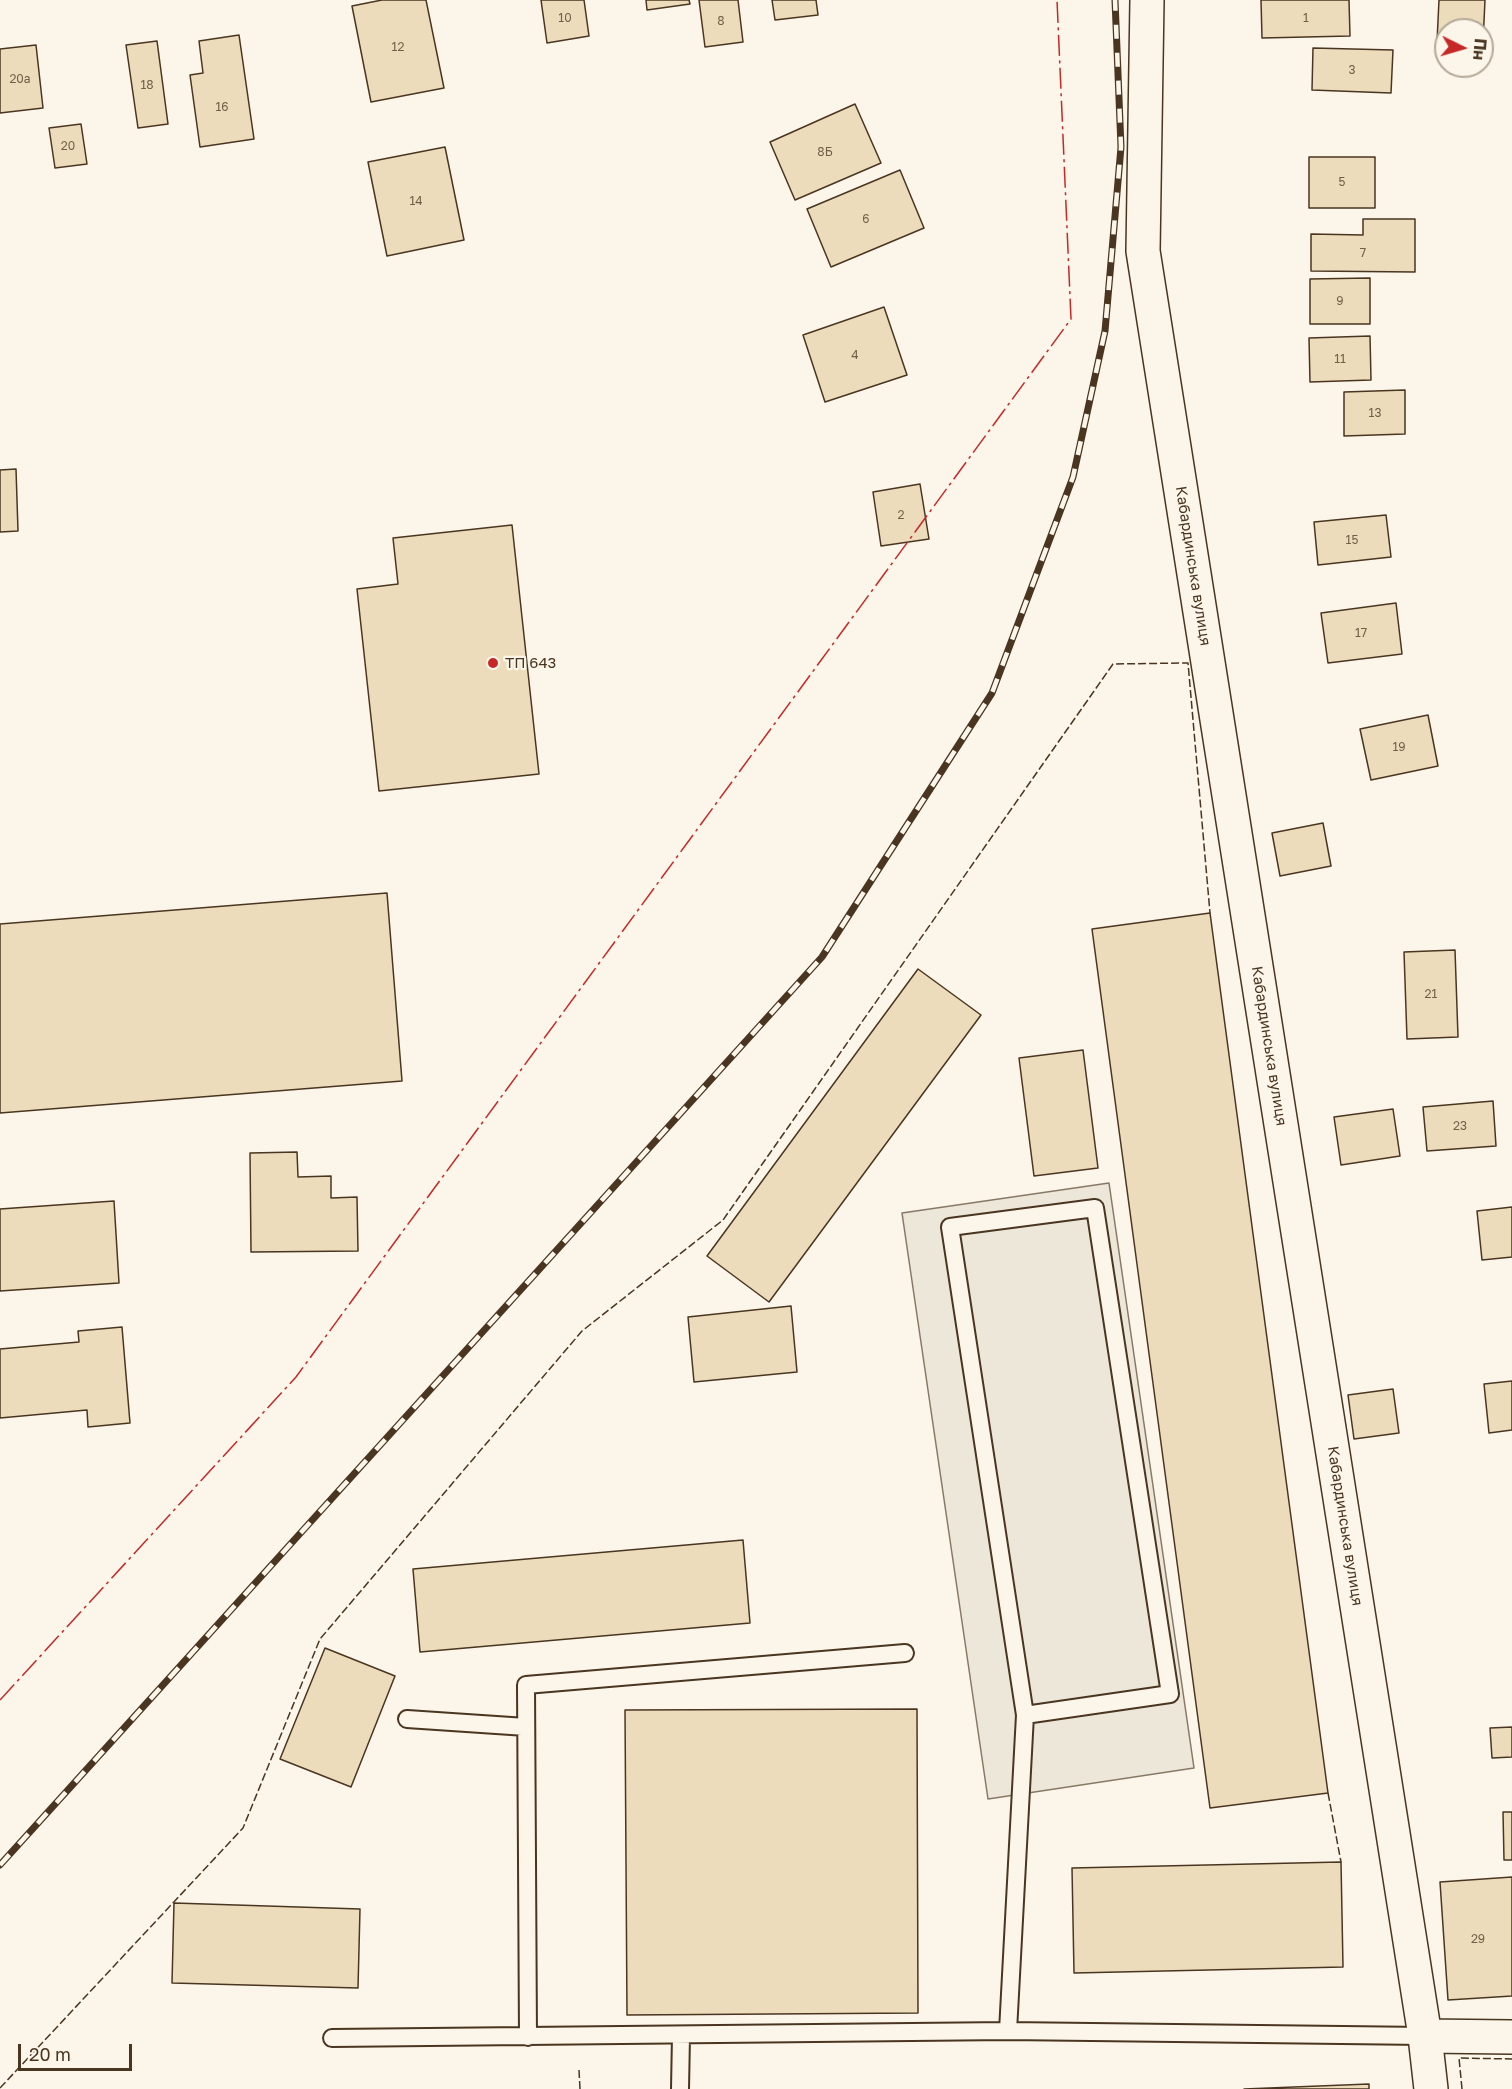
<!DOCTYPE html>
<meta charset="utf-8">
<style>
body{margin:0}
#map{position:relative;width:1512px;height:2089px;overflow:hidden;background:#fbf6e9;font-family:"Golos Text",sans-serif}
canvas{display:block}
.north{position:absolute;left:1434px;top:18px;width:60px;height:60px;box-sizing:border-box;background:#fbf6e9;border:2px solid #b4a999;border-radius:50%;rotate:95deg;font-size:16px;font-weight:700;line-height:24px;text-align:center;color:#4a3520}
.north::after{content:'';display:block;margin:auto;width:21px;height:27px;background:#c62828;clip-path:polygon(50% 0,100% 100%,50% 72%,0 100%)}
.scale{position:absolute;left:18px;top:2044px;width:114px;height:27px;box-sizing:border-box;border:3px solid #4a3520;border-top:0;padding-left:8px;font-size:18px;line-height:21px;white-space:nowrap;color:#4a3520;-webkit-text-stroke:4px #fbf6e9;paint-order:stroke}
</style>
<div id="map">
<canvas width="1512" height="2089"></canvas>
<div class="north">Пн</div>
<div class="scale">20 m</div>
</div>
<script>
const ctx = document.querySelector('canvas').getContext('2d');
ctx.lineJoin = 'round';
function fill(path, color) { ctx.fillStyle = color; ctx.fill(path, 'evenodd'); }
function stroke(path, color, width, dash) { ctx.strokeStyle = color; ctx.lineWidth = width; ctx.lineCap = dash ? 'butt' : 'round'; ctx.setLineDash(dash || []); ctx.stroke(path); }
function write(font, color, halo, rows, align = 'center') {
  ctx.font = font + ' "Golos Text",sans-serif'; ctx.lineWidth = 4.5; ctx.setLineDash([]); ctx.textBaseline = 'middle'; ctx.strokeStyle = halo; ctx.fillStyle = color; for (const [text, x, y, turn = 0] of rows) {
    ctx.save(); ctx.translate(x, y); ctx.rotate((+turn || 0) * Math.PI / 180); ctx.textAlign = isNaN(turn) ? turn : align; if (halo) ctx.strokeText(text, 0, 0); ctx.fillText(text, 0, 0); ctx.restore();
  }
}
const parking = new Path2D(`
 M1109,1183L1194,1768L988,1799L902,1213Z`);
fill(parking, '#ede7d9');
stroke(parking, '#887966', 1.5);
const building = new Path2D(`
 M382,0H426L444,88L371,102L352,6Z
 M541,0H584L589,36L547,43Z
 M646,0H689L690,4L647,10Z
 M699,0H738L743,42L705,47Z
 M772,0H816L818,15L775,20Z
 M1261,0H1349L1350,36L1262,38Z
 M1439,0H1485L1483,43L1482,30H1446V42H1437Z
 M239,35L254,139L200,147L190,75L203,73L199,41Z
 M157,41L168,124L138,128L126,45Z
 M36,45L43,108L0,113V49Z
 M1313,48L1393,50L1391,93L1312,90Z
 M855,104L881,163L795,200L770,142Z
 M81,124L87,164L55,168L49,128Z
 M445,147L464,240L387,256L368,162Z
 M1309,157H1375V208H1309Z
 M900,170L924,228L831,267L807,209Z
 M1363,219H1415V272L1311,271V234L1363,235Z
 M1370,278V324H1310V279Z
 M884,307L907,375L825,402L803,335Z
 M1370,336L1371,380L1310,382L1309,338Z
 M1405,390V434L1344,436V392Z
 M16,469L18,531L0,532V470Z
 M920,484L929,539L881,546L873,492Z
 M1386,515L1391,557L1318,565L1314,522Z
 M512,525L539,774L379,791L357,589L398,584L393,538Z
 M1396,603L1402,654L1328,663L1321,613Z
 M1428,715L1438,766L1371,780L1360,729Z
 M1323,823L1331,866L1280,876L1272,833Z
 M387,893L402,1081L0,1113V924Z
 M1210,913L1328,1793L1210,1808L1092,929Z
 M1455,950L1458,1037L1407,1039L1404,952Z
 M918,969L981,1015L769,1302L707,1256Z
 M1083,1050L1098,1168L1034,1176L1019,1058Z
 M1493,1101L1496,1146L1427,1151L1423,1107Z
 M1393,1109L1400,1156L1341,1165L1334,1117Z
 M297,1152L298,1177L331,1176V1198L357,1197L358,1251L251,1252L250,1153Z
 M114,1201L119,1283L0,1291V1209Z
 M1512,1207V1257L1482,1260L1477,1211Z
 M791,1306L797,1372L694,1382L688,1317Z
 M122,1327L130,1423L88,1427L87,1410L0,1418V1349L79,1342L78,1331Z
 M1512,1381V1430L1489,1433L1484,1384Z
 M1393,1389L1399,1433L1354,1439L1348,1395Z
 M743,1540L750,1623L420,1652L413,1569Z
 M325,1648L395,1676L351,1787L280,1759Z
 M917,1709L918,2013L627,2015L625,1710Z
 M1512,1727V1757L1492,1758L1490,1728Z
 M1503,1812H1512V1860H1504Z
 M1341,1862L1343,1967L1074,1973L1072,1868Z
 M1512,1877V1996L1448,2000L1440,1882Z
 M174,1903L360,1909L358,1988L172,1983Z
 M1369,2084V2089H1244Z`);
fill(building, '#ecdcbc');
stroke(building, '#4a3520', 1.5);
const service = new Path2D(`
 M407,1719L526,1727
 M1008,2031L1025,1715L950,1227L1095,1208L1170,1694L1025,1715
 M528,2037L526,1685L905,1653
 M332,2038L1008,2031L1425,2036
 M680,2089L681,2036`);
const minor = new Path2D(`
 M1147,0L1143,251L1425,2036L1431,2089
 M1425,2036L1512,2037`);
stroke(service, '#4a3520', 20);
stroke(minor, '#4a3520', 36);
stroke(service, '#fbf6e9', 16);
stroke(minor, '#fbf6e9', 33);
const rail = new Path2D(`
 M0,1865L822,957L992,693L1073,477L1105,331L1121,147L1115,0`);
stroke(rail, '#4a3520', 7);
stroke(rail, '#fbf6e9', 4.5, [14]);
stroke(new Path2D(`
 M1328,1793L1341,1862
 M579,2070L580,2089
 M0,2088L243,1828L320,1639L582,1331L723,1220L1113,664L1188,663L1210,913
 M1462,2089L1459,2058L1512,2059`), '#4a3520', 1.5, [8, 3]);
stroke(new Path2D(`
 M0,1700L296,1377L1071,319L1057,0`), '#c62828', 1.5, [21, 4.5, 3, 4.5]);
for (const [x, y, r, color] of [
 [493,663,6,"#c62828"]
]) { const dot = new Path2D(); dot.arc(x, y, r, 0, 2 * Math.PI); ctx.fillStyle = color; ctx.fill(dot); stroke(dot, '#fbf6e9', 2); }
write('12px', '#725f47', null, [
 ["10",565,18],
 ["1",1306,18],
 ["8",721,21],
 ["12",398,47],
 ["3",1352,70],
 ["20а",20,79],
 ["18",147,85],
 ["16",222,107],
 ["20",68,146],
 ["8Б",825,152],
 ["5",1342,182],
 ["14",416,201],
 ["6",866,219],
 ["7",1363,253],
 ["9",1340,301],
 ["4",855,355],
 ["11",1340,359],
 ["13",1375,413],
 ["2",901,515],
 ["15",1352,540],
 ["17",1361,633],
 ["19",1399,747],
 ["21",1431,994],
 ["23",1460,1126],
 ["29",1478,1939]
]);
write('15px', '#4a3520', '#fbf6e9', [
 ["Кабардинська вулиця",1193,566,81],
 ["Кабардинська вулиця",1269,1046,81],
 ["Кабардинська вулиця",1345,1526,81]
]);
write('15px', '#4a3520', '#fbf6e9', [
 ["ТП 643",505,663]
], 'left');
</script>
